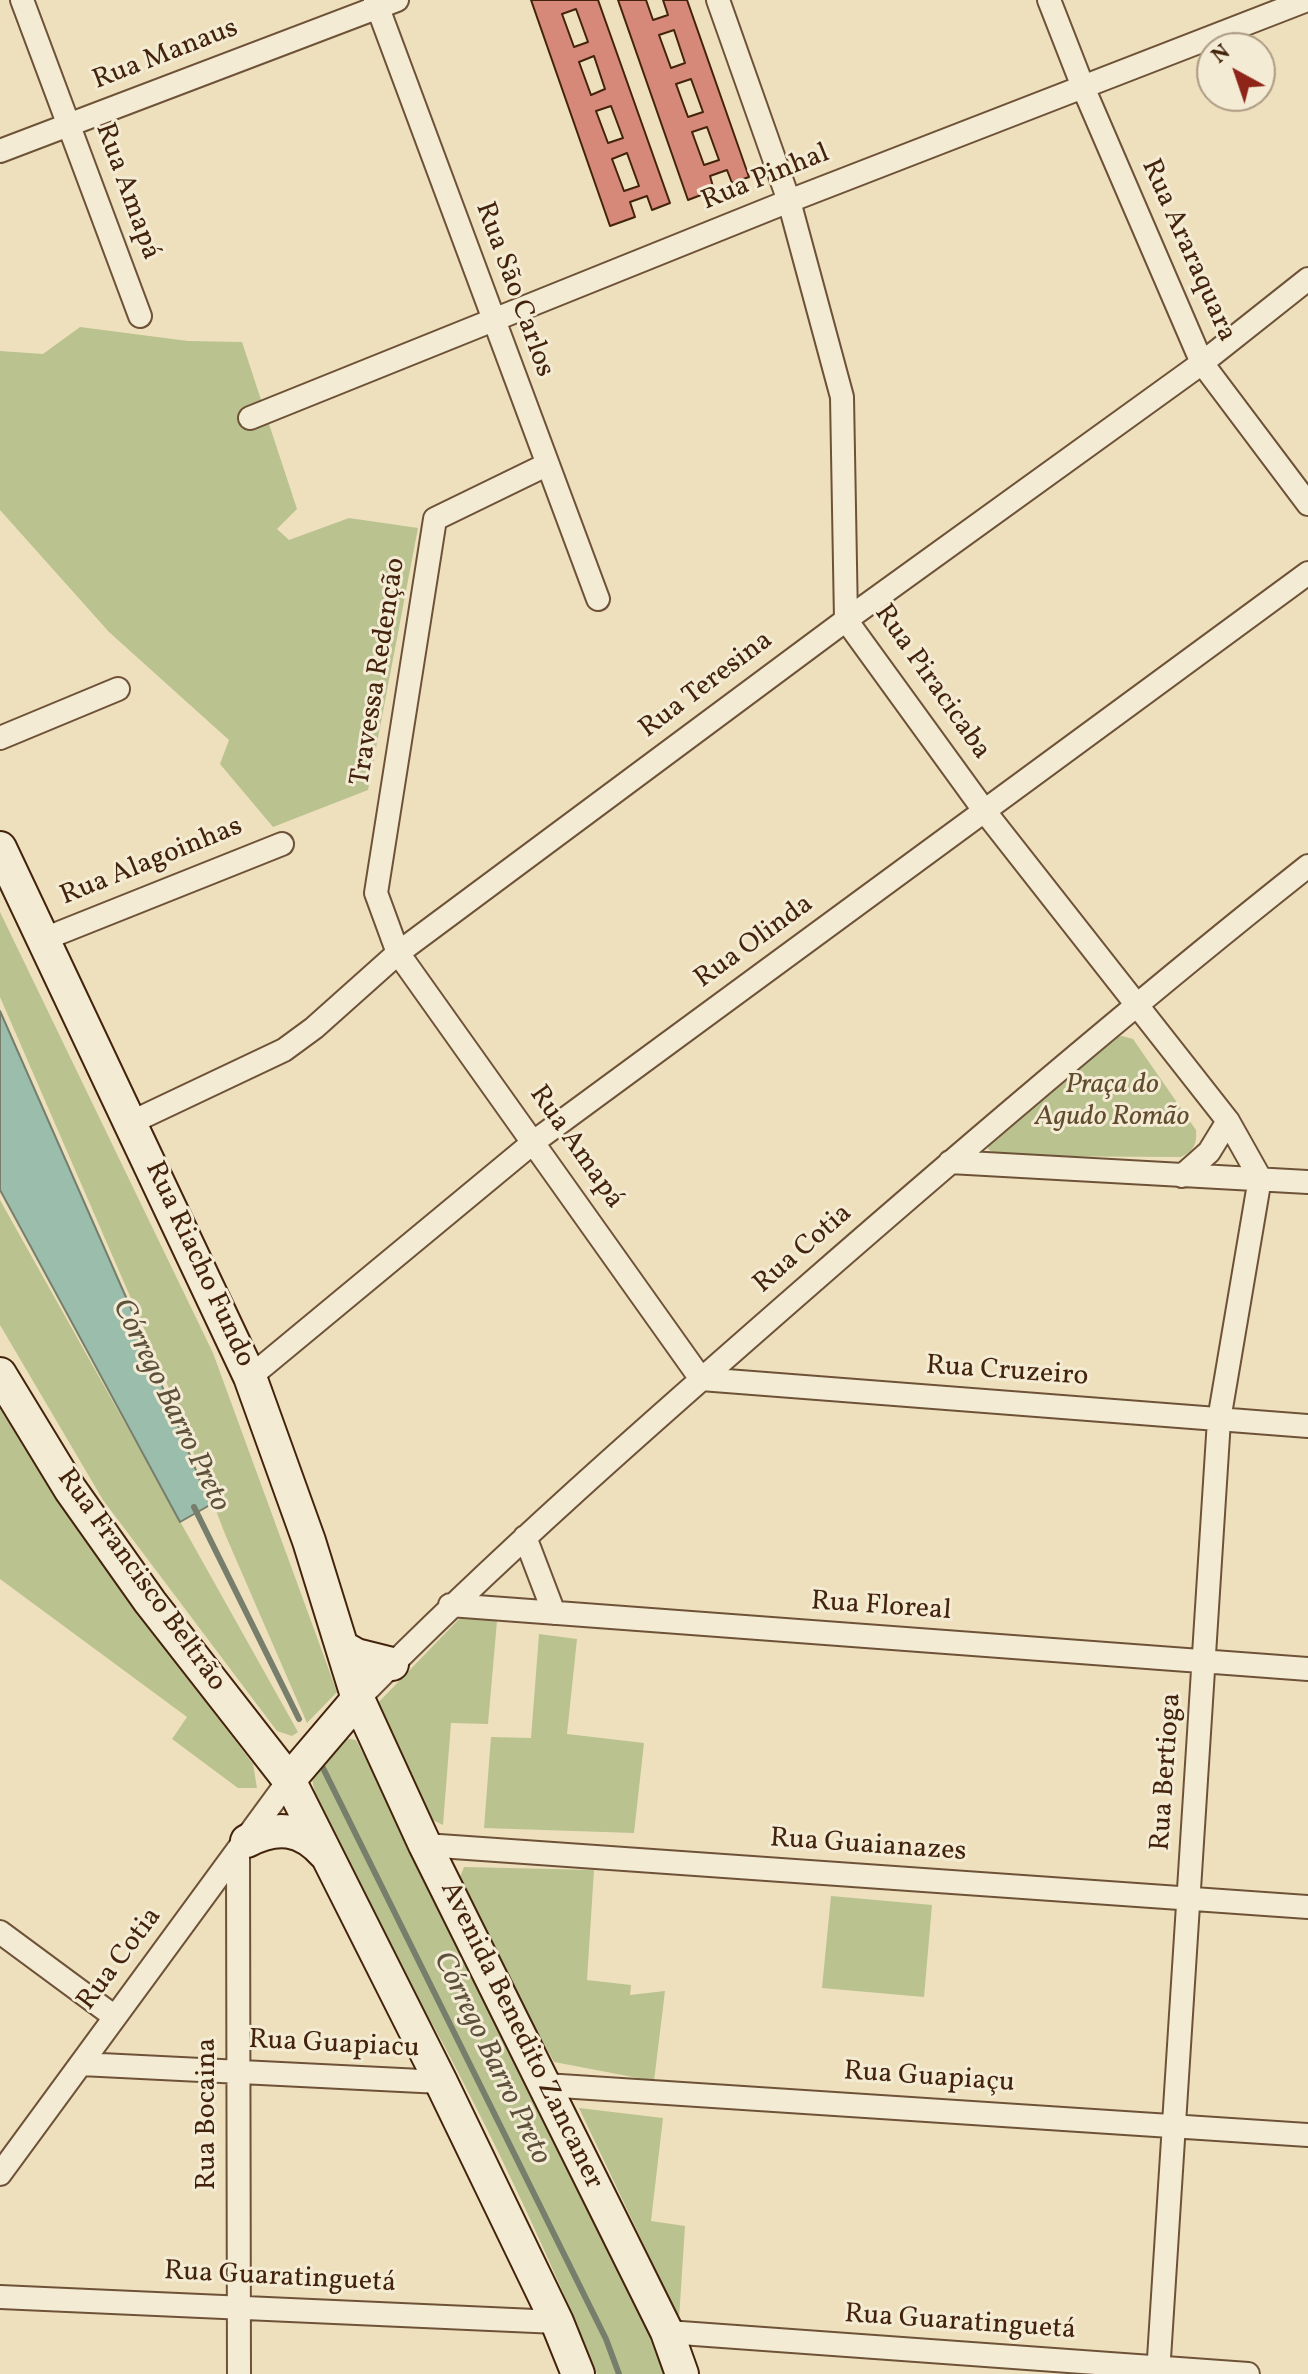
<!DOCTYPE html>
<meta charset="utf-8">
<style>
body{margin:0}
#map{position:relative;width:1308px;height:2374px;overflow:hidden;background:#eee0bd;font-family:Vollkorn,serif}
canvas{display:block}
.north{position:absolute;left:1196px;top:32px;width:80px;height:80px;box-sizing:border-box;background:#f4ebd4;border:2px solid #ad9b84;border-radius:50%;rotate:320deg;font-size:22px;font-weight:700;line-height:32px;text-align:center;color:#43230c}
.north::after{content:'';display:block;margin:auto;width:28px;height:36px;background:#8f2418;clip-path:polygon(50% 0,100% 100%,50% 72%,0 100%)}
</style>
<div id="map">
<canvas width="1308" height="2374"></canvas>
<div class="north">N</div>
</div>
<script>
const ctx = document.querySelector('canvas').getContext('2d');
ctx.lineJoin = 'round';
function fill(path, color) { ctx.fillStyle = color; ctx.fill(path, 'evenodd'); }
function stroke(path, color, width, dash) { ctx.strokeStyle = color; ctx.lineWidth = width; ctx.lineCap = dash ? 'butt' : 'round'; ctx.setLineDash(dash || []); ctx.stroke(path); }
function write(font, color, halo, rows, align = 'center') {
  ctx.font = font + ' Vollkorn,serif'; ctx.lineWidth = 6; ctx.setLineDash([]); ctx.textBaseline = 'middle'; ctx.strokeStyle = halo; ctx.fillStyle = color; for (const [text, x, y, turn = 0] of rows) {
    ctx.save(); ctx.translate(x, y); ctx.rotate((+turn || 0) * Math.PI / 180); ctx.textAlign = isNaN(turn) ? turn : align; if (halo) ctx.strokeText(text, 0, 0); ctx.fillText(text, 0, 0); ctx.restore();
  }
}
fill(new Path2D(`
 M80,327L188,341L242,342L297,509L277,529L289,540L349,518L418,528L368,790L273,827L220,764L229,740L109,632L0,510V351L43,354Z
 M0,912L213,1353L337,1692L307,1723L225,1534L159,1363L0,997Z
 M1122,1036L1133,1039L1196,1130C1197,1144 1194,1151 1181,1157L998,1156L988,1149L990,1138L1107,1037Z
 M0,1200L298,1732L292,1736L277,1731L103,1500L0,1325Z
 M0,1399L129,1602L253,1764L257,1788H238L172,1739L187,1717L0,1579Z
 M460,1618L497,1621L488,1724L451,1723L443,1825L426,1817L374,1707Z
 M539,1634L577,1639L567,1734L644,1743L634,1833L484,1828L491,1737L531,1738Z
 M345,1738L356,1740L547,2105L670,2374H597C551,2259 493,2136 434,2027C396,1958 319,1845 311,1771Z
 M464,1867L594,1870L587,1980L631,1985L630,1995L665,1991L654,2081L554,2062L457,1885Z
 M831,1896L932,1905L924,1997L822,1988Z
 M579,2108L663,2118L651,2221L685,2226L679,2319Z`), '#bac290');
const water = new Path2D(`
 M0,1011L129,1304L210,1505L180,1522L0,1190Z`);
fill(water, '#9abdac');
stroke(water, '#777f6c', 2);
stroke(new Path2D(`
 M194,1507L299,1719
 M321,1764L606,2339L619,2374`), '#777f6c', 6);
const building = new Path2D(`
 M531,0H598L670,203L652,210L647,196L630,202L635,217L610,226ZM576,9L588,42L574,47L562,14ZM594,56L605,89L591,95L579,62ZM611,106L623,138L608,143L596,111ZM627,153L639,186L624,191L612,159Z
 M618,0H646L653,20L668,15L663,0H687L749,177L732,183L727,170L710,176L714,190L688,200ZM674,30L685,63L671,68L659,35ZM691,79L703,112L688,117L676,84ZM707,127L719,160L704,165L692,132Z`);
fill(building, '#d68979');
stroke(building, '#43230c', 2);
const minor = new Path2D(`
 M22,0L140,316
 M375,0L598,599
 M718,0L789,201L842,397L846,620L986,813L1228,1121L1260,1178
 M1049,0L1083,87L1202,363L1308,504
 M0,151L397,0
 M250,418L789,201L1307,0
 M546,465L435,519L376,893L398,953L701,1379L1308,1426
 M0,738L118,689
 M44,939L282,844
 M132,1122L284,1050L314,1028L398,953L846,620L1202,363L1308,279
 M950,1162L1308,1182
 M1182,1176L1209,1152L1228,1121
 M250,1377L535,1141L1308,573
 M525,1537L554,1613
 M450,1605L1308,1669
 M358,1699C499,1556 651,1423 802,1291C968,1146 1135,1003 1308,866
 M425,1845L1308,1907
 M238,1853L239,2374
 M0,1932L115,2017
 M81,2064L441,2082
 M545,2085L1308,2135
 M0,2174L289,1780
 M0,2297L557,2322
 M667,2332L1248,2374
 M1158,2374L1219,1420L1260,1178`);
const secondary = new Path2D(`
 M0,848L250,1377L309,1541L358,1699L425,1845L667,2332L682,2374
 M0,1374L70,1489L150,1602L289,1780L441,2082L557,2322L578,2374
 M342,1647L356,1655L392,1664
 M289,1780L358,1699
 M247,1841C277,1825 302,1828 325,1854`);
stroke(minor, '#6e5238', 26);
stroke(secondary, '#43230c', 36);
stroke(minor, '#f4ebd4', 22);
stroke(secondary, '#f4ebd4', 32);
write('28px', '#43230c', '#f4ebd4', [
 ["Rua Manaus",166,56,-21],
 ["Rua Pinhal",766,179,-22],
 ["Rua Amapá",126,192,70],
 ["Rua Araraquara",1187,251,66],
 ["Rua São Carlos",513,290,70],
 ["Travessa Redenção",380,672,-81],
 ["Rua Piracicaba",931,683,55],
 ["Rua Teresina",707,686,-37],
 ["Rua Alagoinhas",152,863,-22],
 ["Rua Olinda",755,943,-36],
 ["Rua Amapá",575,1148,55],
 ["Rua Cotia",804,1250,-41],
 ["Rua Riacho Fundo",198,1265,65],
 ["Rua Cruzeiro",1007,1373,4],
 ["Rua Francisco Beltrão",140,1581,54],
 ["Rua Floreal",881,1608,4],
 ["Rua Bertioga",1168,1772,-86],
 ["Rua Guaianazes",868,1847,4],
 ["Rua Cotia",121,1960,-53],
 ["Avenida Benedito Zancaner",520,2036,64],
 ["Rua Guapiacu",334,2046,3],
 ["Rua Guapiaçu",929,2079,4],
 ["Rua Bocaina",209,2114,-90],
 ["Rua Guaratinguetá",280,2279,3],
 ["Rua Guaratinguetá",960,2324,4]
]);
write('italic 28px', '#614b2d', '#f4ebd4', [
 ["Praça do",1112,1087],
 ["Agudo Romão",1112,1119]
]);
write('italic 30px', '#5d513c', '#f4ebd4', [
 ["Córrego Barro Preto",169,1406,64],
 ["Córrego Barro Preto",490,2059,64]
]);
</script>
